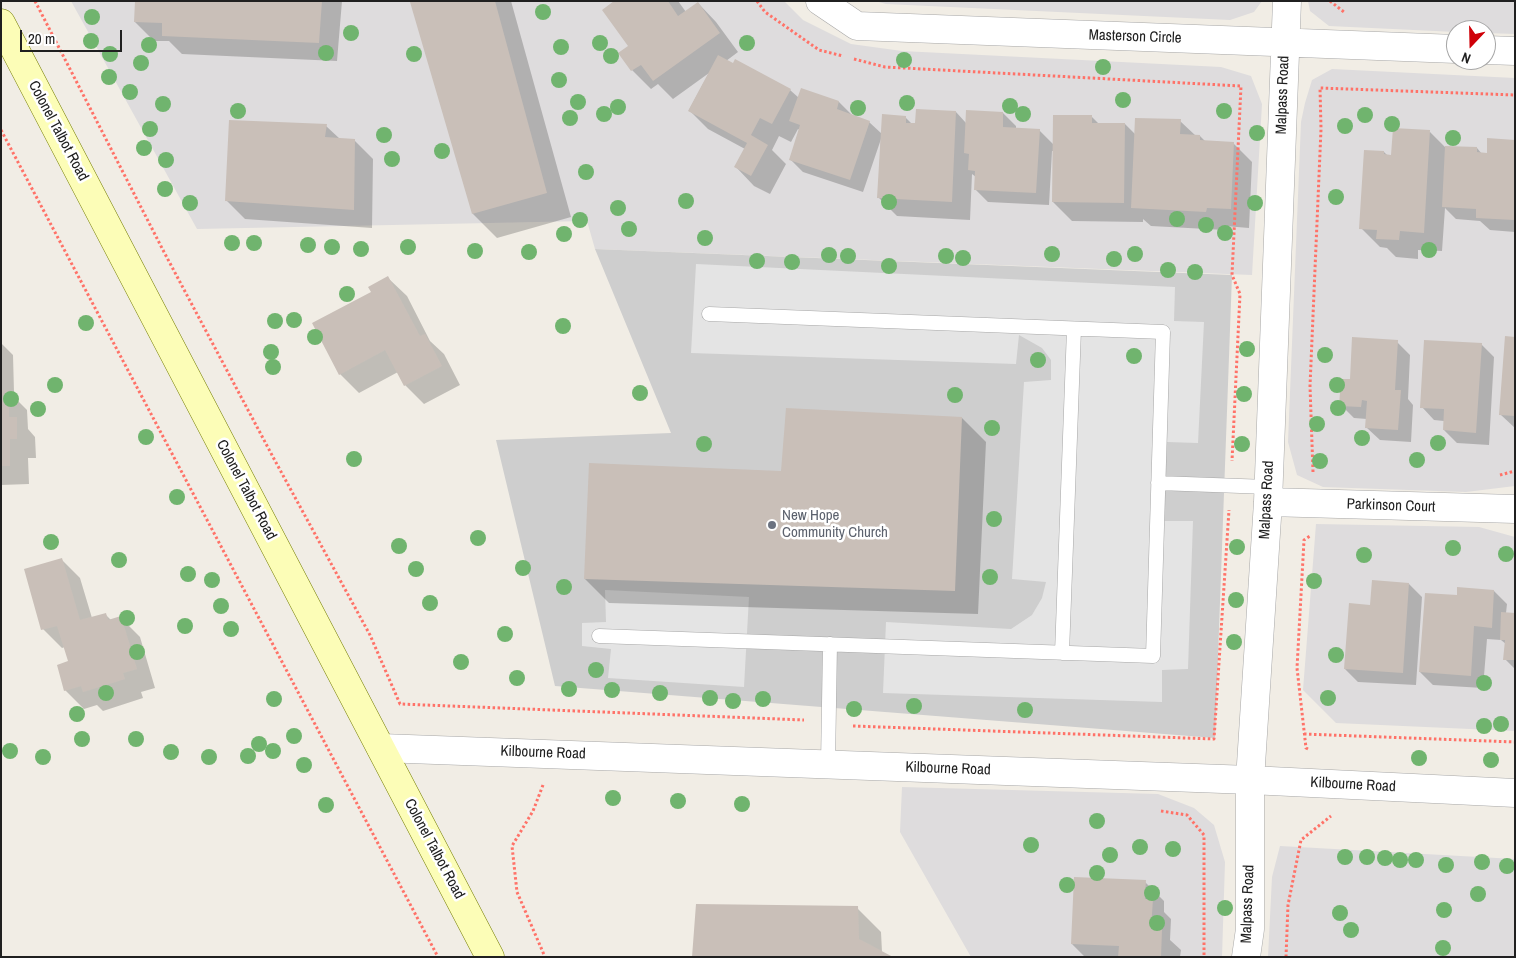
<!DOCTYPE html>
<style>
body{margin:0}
#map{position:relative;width:1516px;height:958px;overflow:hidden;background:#f1ede5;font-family:"Archivo Narrow",sans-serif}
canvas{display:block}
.frame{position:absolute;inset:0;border:2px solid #202020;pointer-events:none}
.north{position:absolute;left:1446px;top:20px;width:50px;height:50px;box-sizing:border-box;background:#fff;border:1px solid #a6a6a6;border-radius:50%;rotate:201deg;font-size:14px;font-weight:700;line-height:20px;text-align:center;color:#202020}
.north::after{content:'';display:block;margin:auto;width:18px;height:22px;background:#cf0008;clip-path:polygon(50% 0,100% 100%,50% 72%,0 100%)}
.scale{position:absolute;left:20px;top:30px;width:102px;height:22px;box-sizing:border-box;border:2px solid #202020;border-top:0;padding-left:6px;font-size:15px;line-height:18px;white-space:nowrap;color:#202020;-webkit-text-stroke:4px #fff;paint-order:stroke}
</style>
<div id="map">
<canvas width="1516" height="958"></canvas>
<div class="frame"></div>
<div class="north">N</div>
<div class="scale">20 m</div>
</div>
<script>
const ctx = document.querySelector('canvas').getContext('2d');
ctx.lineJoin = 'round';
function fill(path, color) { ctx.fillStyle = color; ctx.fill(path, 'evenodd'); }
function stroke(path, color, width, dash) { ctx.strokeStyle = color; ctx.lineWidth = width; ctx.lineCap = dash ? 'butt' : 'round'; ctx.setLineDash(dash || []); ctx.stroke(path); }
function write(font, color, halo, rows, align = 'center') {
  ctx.font = font + ' "Archivo Narrow",sans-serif'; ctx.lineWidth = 5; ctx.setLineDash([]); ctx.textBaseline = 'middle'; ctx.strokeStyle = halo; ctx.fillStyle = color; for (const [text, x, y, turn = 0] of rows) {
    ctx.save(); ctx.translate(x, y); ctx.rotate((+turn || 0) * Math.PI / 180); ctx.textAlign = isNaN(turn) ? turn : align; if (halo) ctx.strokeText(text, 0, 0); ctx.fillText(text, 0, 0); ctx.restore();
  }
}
fill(new Path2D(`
 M71,1H784L803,20L851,44L902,51L1221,67L1251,76L1262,104L1252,275L595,249L587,221L197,229Z
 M875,1H1262L1254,12L1230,20L886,4Z
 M1308,1H1515V34L1486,33V30H1456V32L1329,26L1310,11Z
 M1332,69L1515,78V486L1466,492L1323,487L1297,475L1288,442L1301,122L1305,103L1312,80Z
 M1316,524L1479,527L1515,537V731L1336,723L1303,690Z
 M902,787L1158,794L1194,808L1214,825L1225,862L1222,957H971L900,832Z
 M1280,846L1515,859V957H1268L1272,877Z`), '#dedcdd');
fill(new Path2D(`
 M595,249L1232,275L1215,738L555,686L496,440L671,433Z`), '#cecece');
fill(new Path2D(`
 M696,264L1175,287L1174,321L1204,322L1198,443L1167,442L1163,521H1193L1188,669L1162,670V702L883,693L886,622L1011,629L1032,615L1042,598L1046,582L1012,579L1024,382L1051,380V360L1042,348L1019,335L1016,364L691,353Z
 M605,590L749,597L744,687L608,678L611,649L582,646V623L606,622Z`), '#e4e4e4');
fill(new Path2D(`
 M137,1H342L337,61L182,54L169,41H154L135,22Z
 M416,1H511L571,217L497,238L473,214Z
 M616,1H678L686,12L698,3L716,22L738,52L726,61L790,90L799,98L839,102L852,115L869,122L882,134L905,117L913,125L956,112L966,123L1003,113L1016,126V129L1039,130L1054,145L1091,116L1099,124H1125L1136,135L1180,121L1196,136H1200L1206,142L1233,143L1252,162L1249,228L1225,226V230L1151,226L1143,219V222L1072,221L1053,202L1054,151H1052L1049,205L988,202L975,189L976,177L972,174L970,220L897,216L878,197L881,139L863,192L803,172L790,159L800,130L798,129L791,142L779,136L772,150L786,164L770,194L754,186L736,167L745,149L708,129L689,110L709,73L673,99L658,84L651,89L632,70L630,46Z
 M326,126L340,139L354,140L373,159L372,228L245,219L226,200Z
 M1430,132L1445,147L1477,148L1482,154H1488L1515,141V232L1490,230L1480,221L1456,219L1445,208L1442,251L1418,250V259L1396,257L1387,248L1380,247L1361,228L1384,152L1388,156H1392Z
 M388,278L407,296L430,341L444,354L460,385L424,404L405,385L398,372L359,393L340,374L373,293Z
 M1515,338V428L1501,415Z
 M1397,342L1410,355L1408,399L1413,405L1411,442L1380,440L1367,428V419L1354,418L1341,405L1351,381Z
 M1,343L13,355L14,392H9L27,410L28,429L35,437L36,458H28L29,484L1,485Z
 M1481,344L1494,357L1489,445L1457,443L1444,430V421L1434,420L1422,407Z
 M962,418L986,442L978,614L609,603L585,579L782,473Z
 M61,559L80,578L92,618L105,614L111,620L121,618L140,637L155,688L141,692L143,698L103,711L97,705L84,709L65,690L69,662L65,647L62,648L43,629Z
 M1409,584L1422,597L1416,685L1358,682L1345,669L1371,606Z
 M1494,591L1507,604L1506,613L1515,614V669L1505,659L1506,644L1501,640L1487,639L1483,688L1433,685L1420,672L1458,597Z
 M1145,882L1164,901V912L1171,919L1170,940L1181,950L1180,957H1085L1072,944Z
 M857,908L881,932L882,952L693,957Z`), '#0003');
fill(new Path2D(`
 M135,1H322L319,43L162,36V23L134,22Z
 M412,1H495L547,193L472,214L410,2Z
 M614,1H668L678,16L698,2L720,33L653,81L641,65L631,71L618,53L628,46L602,10Z
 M718,55L733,63L735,59L791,89L772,124L760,118L751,135L768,145L751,176L734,167L747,143L688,111Z
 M801,88L839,101L837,109L870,121L850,180L789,160L800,125L789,121Z
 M916,109L956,111L952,202L877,198L882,114L906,116V123H915Z
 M966,110L1003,112V127L1040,129L1036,193L974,190L975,171L968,170L969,154L964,153Z
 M1053,115H1092V123H1125L1124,203L1052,202Z
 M1135,118L1181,119L1180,134L1200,135V140L1234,142L1231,209L1207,208L1206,212L1131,208Z
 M229,120L327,124L325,137L355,139L354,210L225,201Z
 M1393,128L1430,130L1424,233L1400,231L1399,240L1376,239L1377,230L1359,229L1364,150L1384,151V154L1391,155Z
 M1487,138L1515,140L1514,220L1476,218V209L1442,207L1445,146L1477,147V152L1487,153Z
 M388,276L420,336L425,334L442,366L404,386L385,350L339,375L312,323L371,292L368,287Z
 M1505,336L1515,337V416L1499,415Z
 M1352,337L1398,340L1395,390H1401L1398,430L1365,428L1367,401L1362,400L1361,407L1339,406L1341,379H1350Z
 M1424,340L1482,343L1476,433L1443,430L1444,409L1420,408Z
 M1,390H9V417H17V439H10V466H1Z
 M786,408L962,417L955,591L584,579L589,463L781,471Z
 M62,558L80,620L106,613L108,620L121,616L137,669L123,673L125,679L83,692L81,686L64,691L57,665L68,661L57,626L41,630L24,569Z
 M1372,580L1409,583L1403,673L1344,669L1349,603L1370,605Z
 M1457,587L1494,590L1492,628L1474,626L1471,676L1419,672L1425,593L1457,595Z
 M1501,612L1515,613V660H1503L1505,640H1500Z
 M1074,877L1146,880L1145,899H1153L1151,929L1162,930L1161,957H1118L1119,946L1071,944Z
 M696,904L858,906L859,939L893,957H692Z`), '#c9bfb8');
const service = new Path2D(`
 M1158,483L1268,487
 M599,636L1153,656L1163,332L709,314
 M1062,653L1074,329
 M828,764L830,644`);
const minor = new Path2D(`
 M820,1L857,26L1456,49
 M1486,50L1515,51
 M1268,502L1515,509
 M1246,957L1250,929V780L1268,502L1287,1`);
const tertiary = new Path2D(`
 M381,748L1250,780L1515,793`);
const secondary = new Path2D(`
 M1,23L490,957`);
stroke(service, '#a7a7a7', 15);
stroke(minor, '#a7a7a7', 29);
stroke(tertiary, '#a7a7a7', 29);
stroke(secondary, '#747d00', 29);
stroke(new Path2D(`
 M35,1L164,252L273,457L370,635L400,704L804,720
 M757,1L765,12L819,50L843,56
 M1330,1L1344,12
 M854,59L885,67L1241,86L1232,275L1240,294L1232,461
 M1,130L438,957
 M1313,472L1310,386L1321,129L1320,88L1515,95
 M1500,475L1515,471
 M853,726L1214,739L1229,510
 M1304,734L1515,742
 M1308,749L1306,748L1297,668L1304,540L1310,536
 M543,785L533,811L512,846L517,892L545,957
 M1161,811L1187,815L1204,835V957
 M1286,957L1288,905L1301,840L1331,816`), '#ff7268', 3, [2.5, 2.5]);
stroke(service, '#fff', 14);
stroke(minor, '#fff', 28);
stroke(tertiary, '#fff', 28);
stroke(secondary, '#fcfdb7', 28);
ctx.fillStyle = '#70b46e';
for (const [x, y] of [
 [543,12],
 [92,17],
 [351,33],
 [91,41],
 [600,43],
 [747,43],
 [149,45],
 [561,47],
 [326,53],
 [110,54],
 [414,54],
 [611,56],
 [904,60],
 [141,63],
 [1103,67],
 [109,77],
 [559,80],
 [130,92],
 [1123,100],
 [578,102],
 [907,103],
 [163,104],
 [1010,106],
 [618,107],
 [858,108],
 [238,111],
 [1224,111],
 [604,114],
 [1023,114],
 [1365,115],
 [570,118],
 [1392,124],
 [1345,126],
 [150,129],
 [1257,133],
 [384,135],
 [1453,138],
 [144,148],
 [442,151],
 [392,159],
 [166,160],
 [586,172],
 [165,189],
 [1336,197],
 [686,201],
 [889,202],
 [190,203],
 [1255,203],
 [618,208],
 [1177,219],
 [580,220],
 [1206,225],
 [629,229],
 [1225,233],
 [564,234],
 [705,238],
 [232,243],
 [254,243],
 [308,245],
 [332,247],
 [408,247],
 [361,249],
 [1429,250],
 [475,251],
 [529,252],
 [1052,254],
 [1135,254],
 [829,255],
 [848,256],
 [946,256],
 [963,258],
 [1114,259],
 [757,261],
 [792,262],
 [889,266],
 [1168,270],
 [1195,272],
 [347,294],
 [294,320],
 [275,321],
 [86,323],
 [563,326],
 [315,337],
 [1247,349],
 [271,352],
 [1325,355],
 [1134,356],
 [1038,360],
 [273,367],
 [55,385],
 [1337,385],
 [640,393],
 [1244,394],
 [955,395],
 [11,399],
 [1338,408],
 [38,409],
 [1317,424],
 [992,428],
 [146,437],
 [1362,438],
 [1438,443],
 [704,444],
 [1242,444],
 [354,459],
 [1417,460],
 [1320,461],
 [177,497],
 [994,519],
 [478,538],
 [51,542],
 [399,546],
 [1237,547],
 [1453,548],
 [1506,554],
 [1364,555],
 [119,560],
 [523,568],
 [416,569],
 [188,574],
 [990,577],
 [212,580],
 [1314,581],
 [564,587],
 [1236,600],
 [430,603],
 [221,606],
 [127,618],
 [185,626],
 [231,629],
 [505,634],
 [1234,642],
 [137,652],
 [1336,655],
 [461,662],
 [596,670],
 [517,678],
 [1484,683],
 [569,689],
 [612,690],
 [106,693],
 [660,693],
 [710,698],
 [1328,698],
 [274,699],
 [763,699],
 [733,701],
 [914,706],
 [854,709],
 [1025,710],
 [77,714],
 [1501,724],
 [1484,726],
 [294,736],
 [82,739],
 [136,739],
 [259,744],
 [10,751],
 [273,751],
 [171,752],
 [248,756],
 [43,757],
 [209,757],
 [1419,758],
 [1491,760],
 [304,765],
 [613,798],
 [678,801],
 [742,804],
 [326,805],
 [1097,821],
 [1031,845],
 [1140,847],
 [1173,849],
 [1110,855],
 [1345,857],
 [1367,857],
 [1385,858],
 [1400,860],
 [1416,860],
 [1482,862],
 [1446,865],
 [1507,866],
 [1097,873],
 [1067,885],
 [1152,893],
 [1478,894],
 [1225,908],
 [1444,910],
 [1340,913],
 [1157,923],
 [1351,930],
 [1443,948]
]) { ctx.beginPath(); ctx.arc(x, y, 8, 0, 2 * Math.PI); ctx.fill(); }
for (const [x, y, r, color] of [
 [772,525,5,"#6b7280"]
]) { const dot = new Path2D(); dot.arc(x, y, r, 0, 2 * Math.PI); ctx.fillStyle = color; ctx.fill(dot); stroke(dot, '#fff', 2); }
write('15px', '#202020', '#fff', [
 ["Masterson Circle",1135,37,2],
 ["Malpass Road",1283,95,-88],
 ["Colonel Talbot Road",58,131,62],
 ["Colonel Talbot Road",246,490,62],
 ["Malpass Road",1267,500,-87],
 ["Parkinson Court",1391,506,2],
 ["Kilbourne Road",543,753,2],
 ["Kilbourne Road",948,769,2],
 ["Kilbourne Road",1353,785,3],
 ["Colonel Talbot Road",434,849,62],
 ["Malpass Road",1248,904,-88]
]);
write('15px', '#5b616d', '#fff', [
 ["New Hope",782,516],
 ["Community Church",782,533]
], 'left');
</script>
